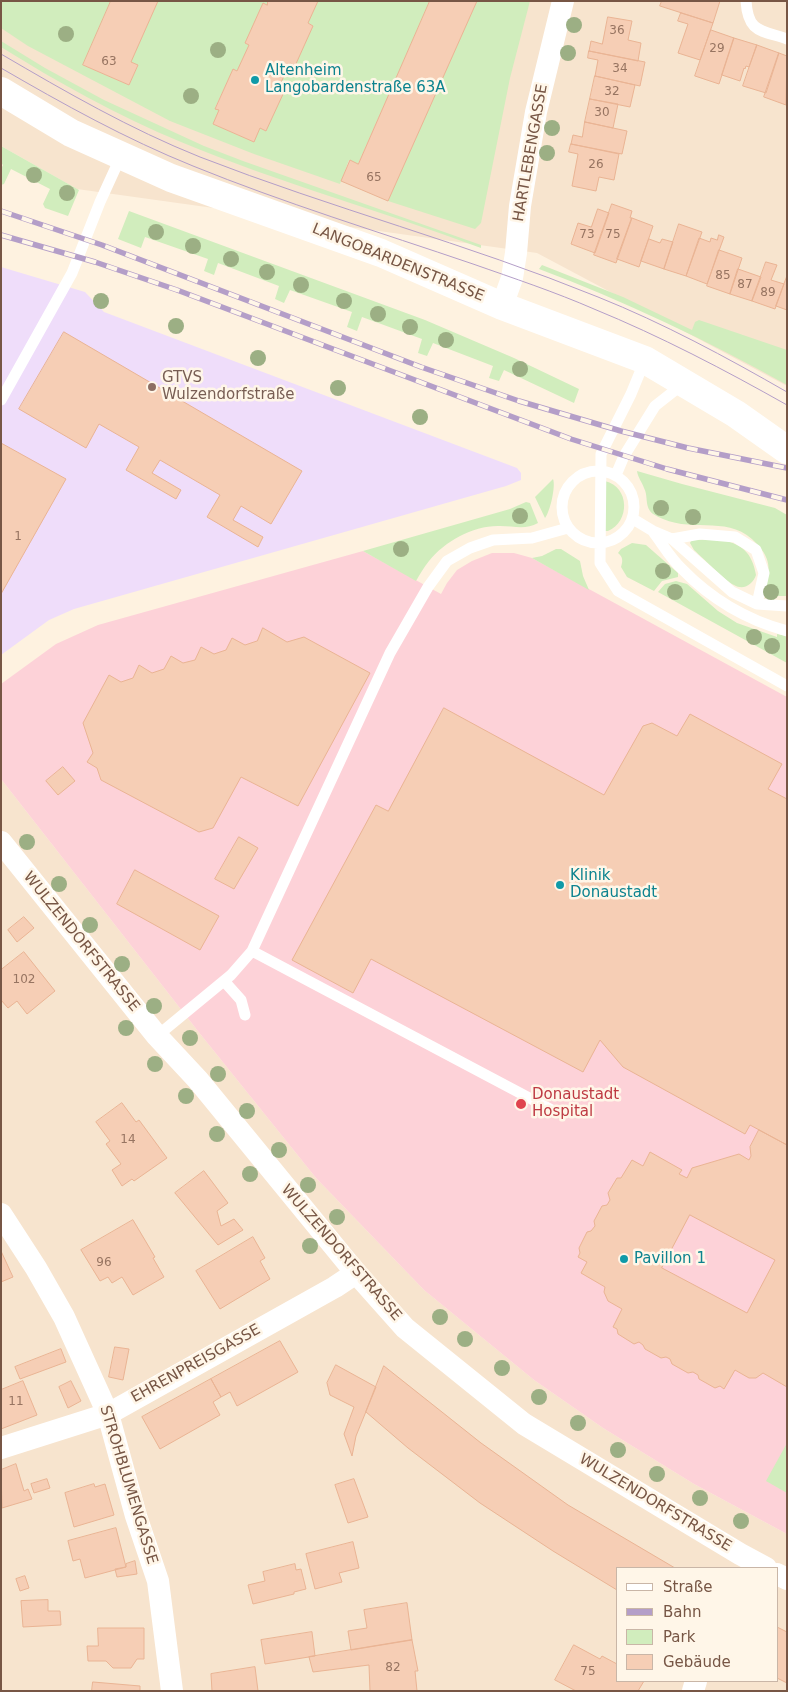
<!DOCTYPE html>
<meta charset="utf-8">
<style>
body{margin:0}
#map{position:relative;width:788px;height:1692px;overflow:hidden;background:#fef2e0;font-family:"DejaVu Sans",sans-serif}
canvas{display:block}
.frame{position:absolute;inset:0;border:2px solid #775645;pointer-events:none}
.legend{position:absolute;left:616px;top:1567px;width:162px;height:115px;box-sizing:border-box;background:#fff6e8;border:1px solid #c9b6a7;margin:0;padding:6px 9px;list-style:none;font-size:15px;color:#775645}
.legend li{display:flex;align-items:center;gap:10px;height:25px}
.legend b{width:25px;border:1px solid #c9b6a7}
</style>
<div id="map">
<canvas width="788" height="1692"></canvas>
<div class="frame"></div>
<ul class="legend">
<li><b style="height:6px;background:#fff"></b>Straße</li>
<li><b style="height:6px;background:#b49ec8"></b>Bahn</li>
<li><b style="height:14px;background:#d1edbd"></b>Park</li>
<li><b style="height:14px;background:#f6ceb5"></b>Gebäude</li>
</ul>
</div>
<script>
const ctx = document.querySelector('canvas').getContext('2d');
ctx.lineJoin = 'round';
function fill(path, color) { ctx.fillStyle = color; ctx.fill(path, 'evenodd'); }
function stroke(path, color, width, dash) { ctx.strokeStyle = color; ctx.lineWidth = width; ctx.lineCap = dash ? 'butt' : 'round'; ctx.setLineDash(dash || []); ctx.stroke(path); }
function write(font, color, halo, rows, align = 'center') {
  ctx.font = font + ' "DejaVu Sans",sans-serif'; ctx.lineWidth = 5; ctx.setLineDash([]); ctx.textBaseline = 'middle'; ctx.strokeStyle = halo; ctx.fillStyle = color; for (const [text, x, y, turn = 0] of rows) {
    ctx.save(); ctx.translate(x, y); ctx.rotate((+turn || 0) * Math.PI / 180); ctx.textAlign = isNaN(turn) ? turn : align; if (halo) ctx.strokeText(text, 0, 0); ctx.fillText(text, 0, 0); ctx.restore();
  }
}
fill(new Path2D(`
 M1,1H787V386L537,253L77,189L1,146Z
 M1,779L197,1030L316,1178L424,1290L534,1380L603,1428L694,1484L787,1534V1691H1ZM617,1568H777V1681H617Z`), '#f7e4ce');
fill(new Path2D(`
 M1,267L85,292L104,312L517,468L521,473V480L506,486L74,609L49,620L1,655Z`), '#efddfa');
fill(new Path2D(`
 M363,551L441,594L447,583L457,570L472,561L492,553H514L532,558L787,697V1534L694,1484L603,1428L534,1380L424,1290L316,1178L197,1030L1,779V684L56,644L98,625Z`), '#fdd2d8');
fill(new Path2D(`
 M1,1H111L83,65L129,85L138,66L131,62L158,1H268L267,5L263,4L245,43L249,45L237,71L233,69L215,108L219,110L213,124L254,142L260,128L266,131L283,92L278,89L290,63L295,65L313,26L308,23L318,1H430L358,164L349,160L340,184L254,154L170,121L28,46L1,28Z
 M477,1H530L510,78L481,223L475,229L388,201Z
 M1,41L45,68L104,100L204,146L243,161L481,245V248C382,211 279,183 181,142C118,116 59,83 1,47Z
 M1,146L79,190L68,216L45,208L43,204L50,189L11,169L4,184L1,185V169L3,165L1,163Z
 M129,211L425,320L514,358L579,389L574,403L504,370L499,381L489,378L493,366L433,343L427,356L418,353L422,339L362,317L357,331L347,327L352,312L290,290L284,303L275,299L279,286L218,263L214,275L204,271L208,259L145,237L141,248L118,239Z
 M542,265L623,297L692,330L695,322L699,320L787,350V385C707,340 624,301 539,269Z
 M637,471L682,484L775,508L787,515V596H774V600L767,598L765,594C769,572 773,561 757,544C731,514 695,533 663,519C659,517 653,515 650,511C645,504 648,495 644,488C642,482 638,478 637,471Z
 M553,479C556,486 550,512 545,518L535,497Z
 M605,481C630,487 630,522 608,531H605Z
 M526,502L530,503L538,523C526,530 514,526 500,526C474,525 445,541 429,561C424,567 420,574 416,581L363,551L510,509Z
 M719,539C742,544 752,552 756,575C753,584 744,591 734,585C724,580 704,559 694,550L690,543L691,541L694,540Z
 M632,543L646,545L678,573V577L662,581L654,591L627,577L621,567C623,561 623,557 618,553L621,549Z
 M556,549H561L580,561L583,576L589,590L532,558L542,556Z
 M676,581L687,584L718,611L737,623L777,637V634L787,636V663L658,592L665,584Z
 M787,1443V1493L766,1481Z`), '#d1edbd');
const building = new Path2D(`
 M111,1H158L131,62L138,65L129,85L83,65Z
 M268,1H318L308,23L313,26L295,66L290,63L278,89L284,92L266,131L260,128L254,142L213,124L219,110L215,109L233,69L237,71L249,45L245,43L263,3L267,5Z
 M430,1H477L388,201L341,181L350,160L358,164Z
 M662,1H720L713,23L660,6Z
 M681,13L713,23L700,60L678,53L688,24L678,21Z
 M608,17L632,21L628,40L641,43L638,61L589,51L591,41L602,44Z
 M711,30L734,38L719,84L695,76Z
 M734,38L757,45L749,67L746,66L745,69L744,68L740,81L722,75Z
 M757,45L779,53L766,93L743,86Z
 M589,51L645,62L640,86L595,76L598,60L588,58Z
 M779,53L787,56L786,105L764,97Z
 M595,76L635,85L630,107L590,99Z
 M590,99L618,104L613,128L585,122Z
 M585,122L627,131L622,154L571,144L573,135L582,137Z
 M571,144L619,154L614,180L599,177L596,191L572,186L578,154L569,152Z
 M612,204L632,211L630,218H632L616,263L594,255Z
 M598,209L609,213L595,253L571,244L578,223L591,227Z
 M632,218L653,226L639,267L617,259Z
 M679,224L702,232L686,276L664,269Z
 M719,235L724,237L707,284L686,276L699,238L710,242L711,238L717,240Z
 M649,239L660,243L662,239L673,242L664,269L641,261Z
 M719,250L742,258L730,294L707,286Z
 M766,262L777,265L771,280L784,284L775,309L752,301Z
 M738,269L761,277L752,301L730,294Z
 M787,276V310L776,306Z
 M64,332L302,471L271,524L241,506L233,520L263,537L258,547L207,517L220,495L160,460L152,473L181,490L176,499L126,470L139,447L99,424L86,448L19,409Z
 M1,443L66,479L1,594Z
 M263,628L287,642L304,637L370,673L298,806L241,777L213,828L199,832L101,780L97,768L87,762L93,753L83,723L109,675L121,682L133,678L139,665L152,673L164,669L171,656L183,663L195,660L201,647L214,654L226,650L232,638L245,645L257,641Z
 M444,708L604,795L643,726L652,723L677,736L690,714L782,764L768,789L787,799V1145L750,1125L745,1134L623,1067L600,1040L583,1072L371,959L353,993L292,960L376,805L388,811Z
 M63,767L75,781L58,795L46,781Z
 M239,837L258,848L234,889L215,879Z
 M135,870L219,916L200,950L117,904Z
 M24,917L34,928L17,942L8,930Z
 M24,952L55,991L27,1014L17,1001L8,1008L1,1000V970Z
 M122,1103L136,1122L139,1120L167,1158L134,1181L132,1179L122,1186L112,1170L121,1164L106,1144L110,1141L96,1122Z
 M759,1130L787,1145V1387L763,1373L756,1378H749L735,1370L724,1389L720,1386L715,1388L699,1379L698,1375L693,1372L688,1373L672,1364L670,1359L666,1357L661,1358L645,1349L643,1345L639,1342L634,1344L618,1334L617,1329L613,1327L622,1309L608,1301L604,1292L605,1287L581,1273L587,1262L578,1257L580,1253L579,1248L587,1232L591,1231L595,1226L594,1221L602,1206L607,1205L610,1200L608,1193L617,1178H621L632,1160L643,1166L650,1152L682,1170L679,1174L687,1178L692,1168L739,1154L749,1160L751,1156L750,1147ZM690,1215L775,1260L747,1313L662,1268Z
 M204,1171L228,1203L217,1211L221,1226L234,1219L243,1230L218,1245L175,1193Z
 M133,1220L155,1257L153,1258L164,1277L133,1295L122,1277L112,1283L108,1277L100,1281L81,1250Z
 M253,1237L265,1258L260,1261L270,1279L220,1309L196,1271Z
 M1,1251L13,1277L1,1282Z
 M280,1341L298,1372L237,1406L230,1392L221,1397L211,1379Z
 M115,1347L129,1349L123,1380L109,1377Z
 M61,1349L66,1362L20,1379L15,1367Z
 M336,1365L376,1387L356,1436L352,1456L344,1434L354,1407L330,1395L327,1383Z
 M384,1366L481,1443L568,1505L675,1568H617V1590L553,1551L480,1503L408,1448L366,1412Z
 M211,1379L221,1397L213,1402L220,1415L160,1449L142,1417Z
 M23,1381L37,1415L1,1429V1390Z
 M71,1381L81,1401L68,1408L59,1387Z
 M16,1464L24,1491L28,1489L32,1499L2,1508L1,1470Z
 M47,1479L50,1488L34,1493L31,1484Z
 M354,1479L368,1517L348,1523L335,1485Z
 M94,1484L95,1487L105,1484L114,1515L74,1527L65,1493Z
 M116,1528L126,1567L85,1578L80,1559L73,1561L68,1541Z
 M353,1542L359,1568L339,1573L342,1582L315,1589L306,1554Z
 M135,1561L137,1574L117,1577L115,1569L126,1567V1564Z
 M295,1564L296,1570L301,1569L306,1589L294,1592V1594L253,1604L248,1585L265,1581L263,1572Z
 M25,1576L29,1588L20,1591L16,1579Z
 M48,1600V1611H60L61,1625L23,1627L21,1601Z
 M407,1603L412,1640L351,1650L348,1631L367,1628L364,1610Z
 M777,1627L787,1632V1683L777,1678Z
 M98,1628H144V1659H137L131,1668H113L106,1661H88L87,1646H98Z
 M312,1632L315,1656L265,1664L261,1640Z
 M412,1640L418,1671H415L417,1691H370L369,1665L313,1672L309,1657Z
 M574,1645L600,1659L602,1656L617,1664V1681H644L638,1691H576L555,1680Z
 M255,1667L258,1691H212L211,1674Z
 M93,1682L140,1686V1691H92Z`);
fill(building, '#f6ceb5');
stroke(building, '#eab494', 1);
stroke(new Path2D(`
 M746,1C748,33 761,30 787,39
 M645,360L631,394L601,454L600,563L618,591L787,686
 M1,400L72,273L100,202L121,156
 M562 507a36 36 0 1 1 72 0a36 36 0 1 1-72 0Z
 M616,475L624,456L655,406L683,384
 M633,519L653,531L672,539L732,592L757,604L787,606
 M654,533C663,545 671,559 682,569C711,599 747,620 787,631
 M672,539L700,534L735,537L756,550L764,573L757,604
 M252,951L552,1110
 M224,981L241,1000L245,1015
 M157,1036L231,975L252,951L390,653L428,587L447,561L470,548L493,540L532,538L568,528`), '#fff', 11);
stroke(new Path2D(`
 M502,306L512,278L516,253L520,206L536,112L563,1
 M1,842L157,1036L198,1080L356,1273L405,1328L524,1424L740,1554L766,1568
 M1,1214L36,1268L64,1317L108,1414L136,1516L158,1581L172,1691
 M1,1448L108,1414L335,1287L356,1273
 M777,1574L787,1579
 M693,1691L696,1681`), '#fff', 22);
stroke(new Path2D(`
 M1,91L71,133L171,178L381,253L502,306L645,360L736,414L787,450`), '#fff', 28);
stroke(new Path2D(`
 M1,54C66,92 130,129 200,157C331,208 468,244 598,297C663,323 726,357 787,392
 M1,68C63,104 126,139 193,166C284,203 379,232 473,264C513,278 555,292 594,309C660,336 725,370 787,405`), '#b49ec8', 1);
const rail = new Path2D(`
 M1,211L102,245L421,367L519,401L621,431L688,448L787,468
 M1,235L95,262L177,290L571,439L667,469L787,500`);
stroke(rail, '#b49ec8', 5.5);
stroke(rail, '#fff6e8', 4, [11]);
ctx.fillStyle = '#9caf84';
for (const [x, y] of [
 [574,25],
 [66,34],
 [218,50],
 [568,53],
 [191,96],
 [552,128],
 [547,153],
 [34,175],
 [67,193],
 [156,232],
 [193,246],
 [231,259],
 [267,272],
 [301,285],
 [101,301],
 [344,301],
 [378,314],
 [176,326],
 [410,327],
 [446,340],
 [258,358],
 [520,369],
 [338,388],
 [420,417],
 [661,508],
 [520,516],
 [693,517],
 [401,549],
 [663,571],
 [675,592],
 [771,592],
 [754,637],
 [772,646],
 [27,842],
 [59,884],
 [90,925],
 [122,964],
 [154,1006],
 [126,1028],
 [190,1038],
 [155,1064],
 [218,1074],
 [186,1096],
 [247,1111],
 [217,1134],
 [279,1150],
 [250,1174],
 [308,1185],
 [337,1217],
 [310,1246],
 [440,1317],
 [465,1339],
 [502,1368],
 [539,1397],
 [578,1423],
 [618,1450],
 [657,1474],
 [700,1498],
 [741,1521]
]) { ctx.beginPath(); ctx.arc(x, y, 8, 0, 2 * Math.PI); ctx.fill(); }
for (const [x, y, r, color] of [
 [255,80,5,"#0f9aa8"],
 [152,387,5,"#8d6e63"],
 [560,885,5,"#0f9aa8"],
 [521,1104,6,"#e0444e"],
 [624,1259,5,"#0f9aa8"]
]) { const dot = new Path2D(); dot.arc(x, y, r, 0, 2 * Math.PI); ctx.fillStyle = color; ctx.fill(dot); stroke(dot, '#fff6e8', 2); }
write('12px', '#977461', null, [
 ["36",617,31],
 ["29",717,49],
 ["63",109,62],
 ["34",620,69],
 ["32",612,92],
 ["30",602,113],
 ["26",596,165],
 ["65",374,178],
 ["73",587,235],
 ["75",613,235],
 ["85",723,276],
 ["87",745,285],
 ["89",768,293],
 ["1",18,537],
 ["102",24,980],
 ["14",128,1140],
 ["96",104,1263],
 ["11",16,1402],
 ["82",393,1668],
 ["75",588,1672]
]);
write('15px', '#0d838f', '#fff6e8', [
 ["Altenheim",265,71],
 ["Langobardenstraße 63A",265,88],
 ["Klinik",570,876],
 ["Donaustadt",570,893],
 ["Pavillon 1",634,1259]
], 'left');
write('15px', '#775645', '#fff6e8', [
 ["HARTLEBENGASSE",531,153,-80],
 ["LANGOBARDENSTRASSE",398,263,22],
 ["WULZENDORFSTRASSE",81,942,51],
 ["WULZENDORFSTRASSE",341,1253,49],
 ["EHRENPREISGASSE",196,1364,-29],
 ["STROHBLUMENGASSE",128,1485,73],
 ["WULZENDORFSTRASSE",655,1503,31]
]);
write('15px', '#785e54', '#fff6e8', [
 ["GTVS",162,378],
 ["Wulzendorfstraße",162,395]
], 'left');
write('15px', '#be3a42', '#fff6e8', [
 ["Donaustadt",532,1095],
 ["Hospital",532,1112]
], 'left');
</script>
